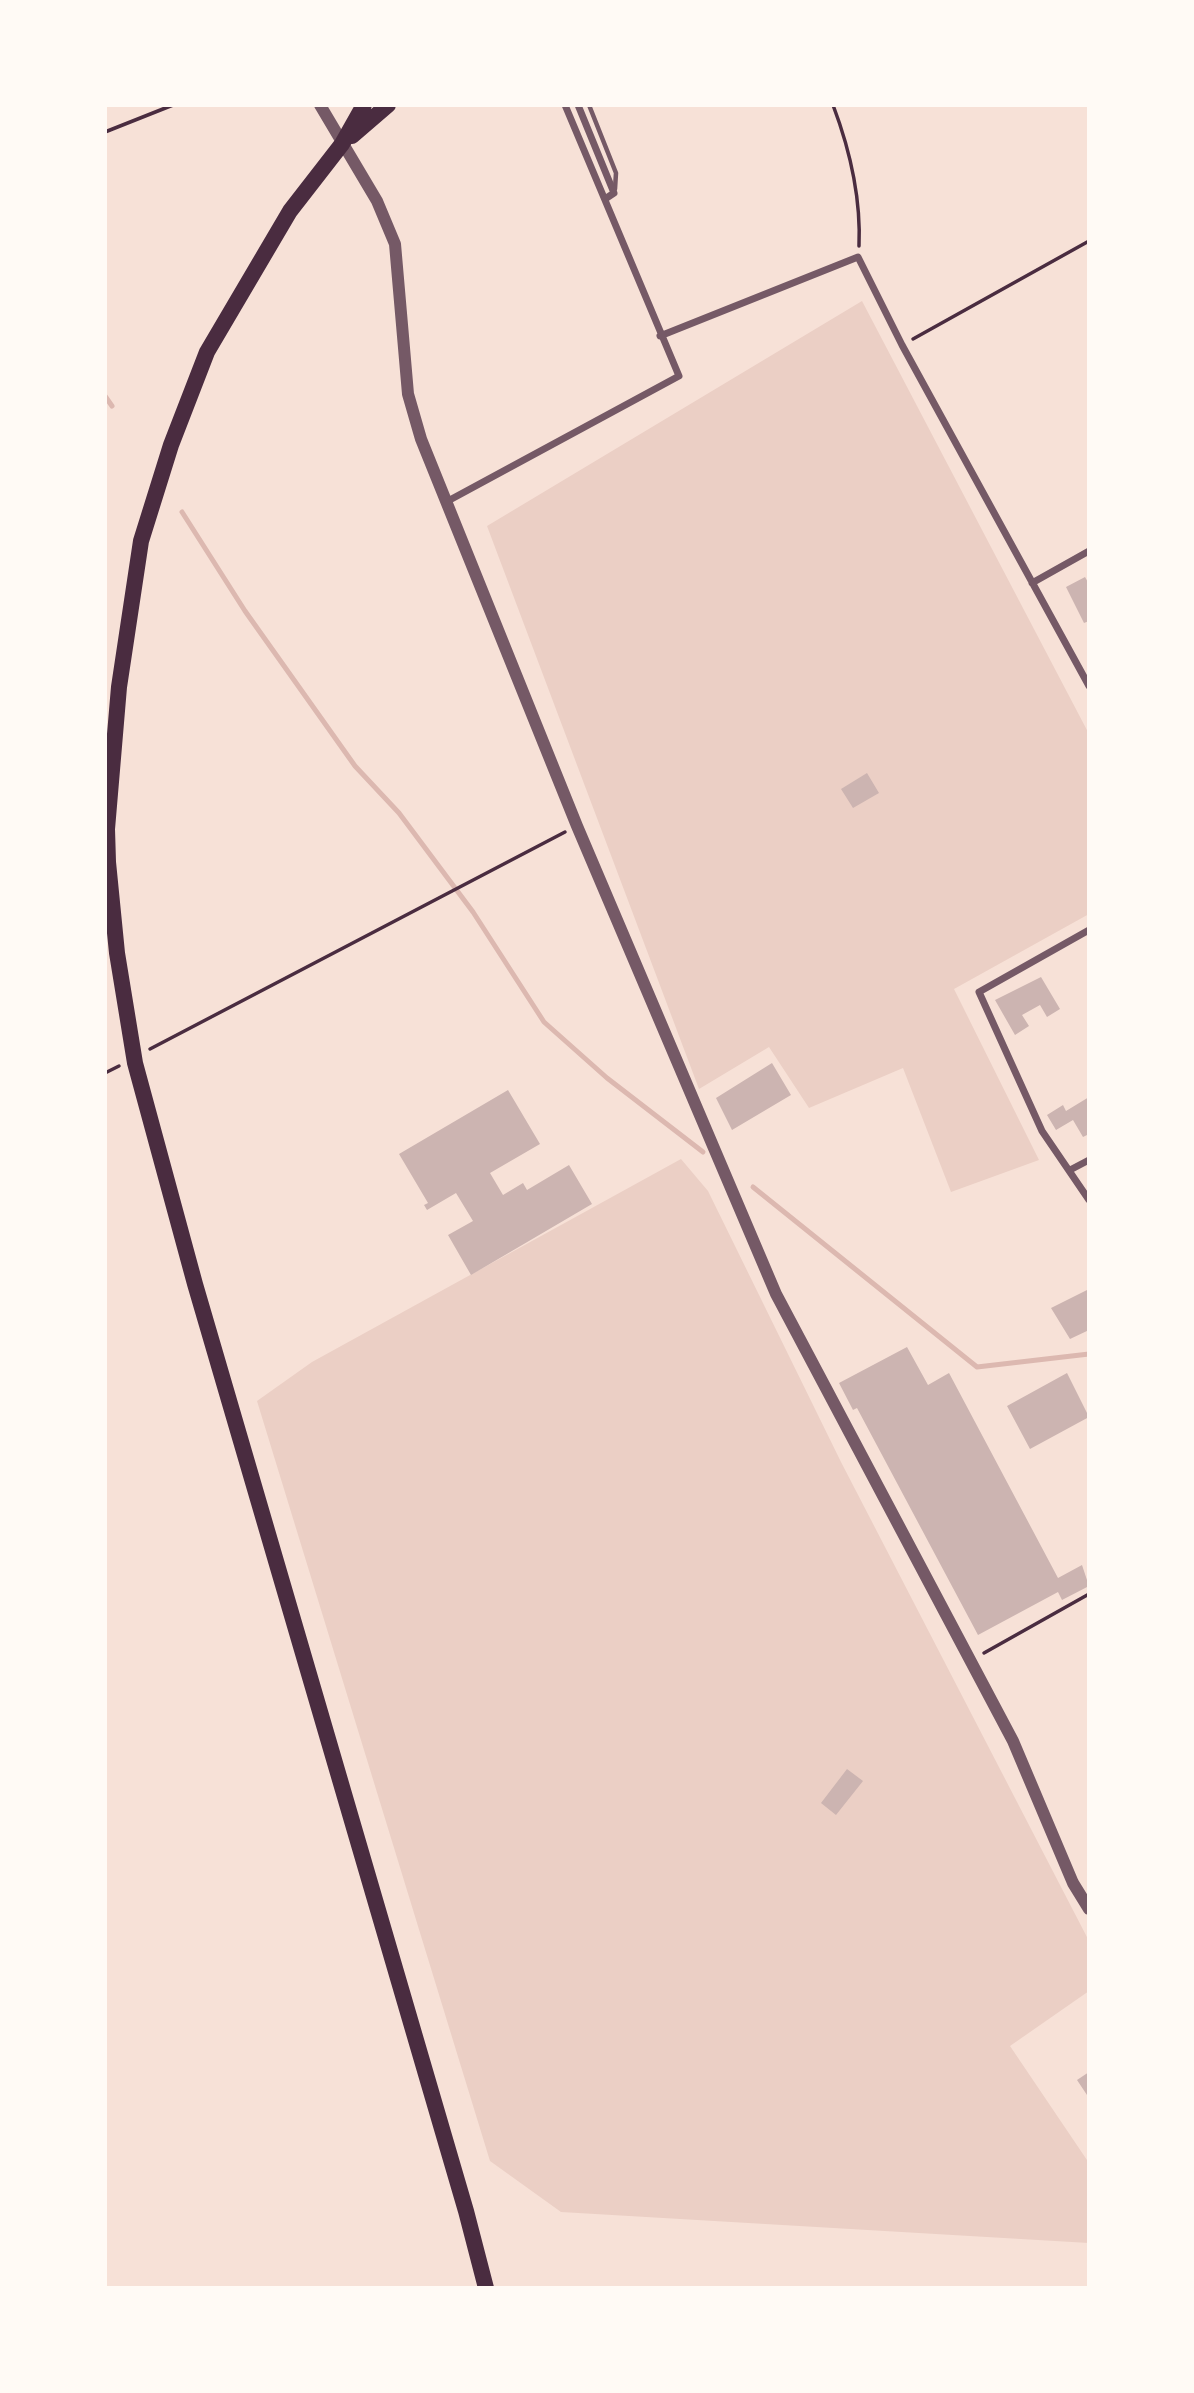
<!DOCTYPE html>
<style>
body{margin:0}
#map{position:relative;width:1194px;height:2393px;overflow:hidden;background:#f7e1d7;font-family:Poppins,sans-serif}
canvas{display:block}
.frame{position:absolute;inset:0;border:107px solid #fffaf5;pointer-events:none}
</style>
<div id="map">
<canvas width="1194" height="2393"></canvas>
<div class="frame"></div>
</div>
<script>
const ctx = document.querySelector('canvas').getContext('2d');
ctx.lineJoin = 'round';
function fill(path, color) { ctx.fillStyle = color; ctx.fill(path, 'evenodd'); }
function stroke(path, color, width, dash) { ctx.strokeStyle = color; ctx.lineWidth = width; ctx.lineCap = dash ? 'butt' : 'round'; ctx.setLineDash(dash || []); ctx.stroke(path); }
fill(new Path2D(`
 M862,301L1089,734V914L954,989L1039,1160L951,1192L903,1068L809,1108L769,1047L699,1089L487,526Z
 M681,1159L708,1191L841,1462L1089,1941V1991L1010,2046L1089,2163V2243L561,2212L490,2161L257,1401L312,1362Z`), '#ebcfc5');
stroke(new Path2D(`
 M105,396L112,406
 M182,512L245,611L355,766L399,813L473,912L544,1022L607,1078L703,1152
 M753,1187L977,1367L1089,1354`), '#dcb8b0', 5);
fill(new Path2D(`
 M1085,577L1089,584V621L1084,623L1066,587Z
 M867,773L879,793L853,808L841,789Z
 M1041,977L1060,1009L1047,1017L1040,1005L1022,1015L1029,1026L1015,1035L995,1000Z
 M772,1063L791,1095L732,1130L716,1098Z
 M508,1090L540,1144L490,1173L503,1195L523,1183L527,1190L569,1165L592,1204L471,1275L448,1235L473,1221L456,1193L427,1210L424,1205L428,1203L399,1154Z
 M1089,1097V1134L1083,1137L1073,1120L1056,1130L1047,1115L1063,1105L1066,1111Z
 M1089,1289V1330L1070,1339L1051,1308Z
 M907,1347L928,1385L949,1373L1058,1578L1082,1565L1089,1586L1062,1600L1058,1592L978,1635L857,1408L853,1410L839,1383Z
 M1067,1373L1089,1417L1030,1449L1007,1406Z
 M847,1769L863,1781L836,1815L821,1803Z
 M1089,2072V2098L1077,2080Z`), '#ccb4b1');
stroke(new Path2D(`
 M833,105C850,150 861,199 859,246
 M105,132L173,105
 M913,339L1089,241
 M150,1049L565,832
 M105,1073L119,1066
 M984,1653L1089,1594`), '#4a2c40', 3.5);
stroke(new Path2D(`
 M589,105L616,173L615,189`), '#755966', 4.5);
stroke(new Path2D(`
 M578,105L614,193L605,199
 M660,336L858,257L902,345L1089,686
 M446,502L679,376L565,105
 M1032,583L1089,551
 M1089,930L979,992L1042,1131L1089,1200
 M1070,1170L1089,1160`), '#755966', 7);
stroke(new Path2D(`
 M320,105L377,201L395,244L408,394L421,439L577,826L776,1294L1013,1741L1073,1883L1089,1909`), '#755966', 12);
stroke(new Path2D(`
 M364,105L342,144L290,211L207,352L171,445L141,541L119,687L107,829L108,862L117,953L135,1063L195,1284L466,2211L486,2288
 M352,136L388,105`), '#4a2c40', 16);
</script>
